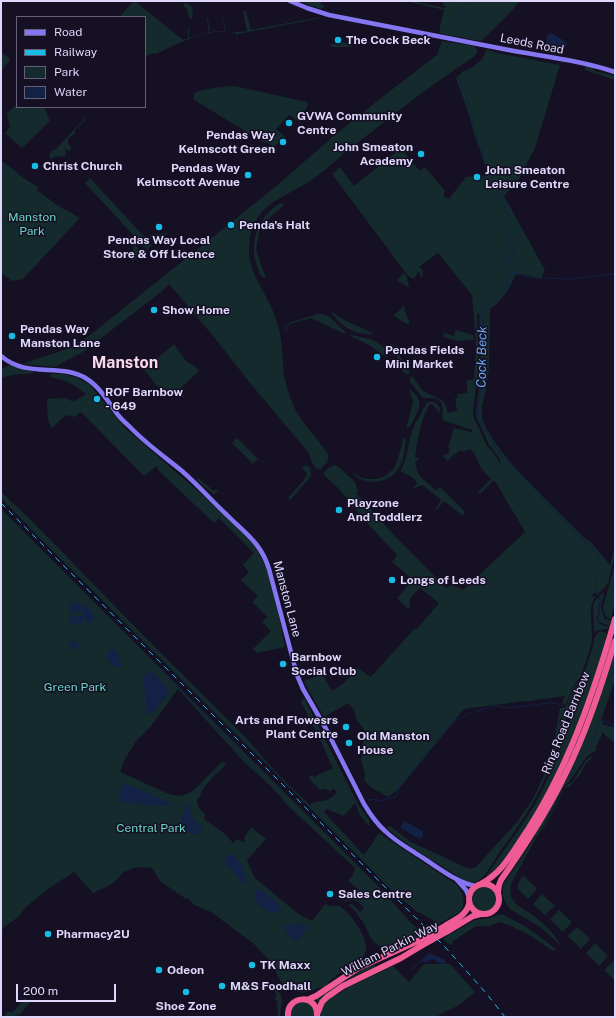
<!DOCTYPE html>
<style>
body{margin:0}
#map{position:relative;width:616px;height:1018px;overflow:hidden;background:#151023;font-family:"Public Sans",sans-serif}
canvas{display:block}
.frame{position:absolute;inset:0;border:2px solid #ded6fb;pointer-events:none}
.legend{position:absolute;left:16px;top:16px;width:130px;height:92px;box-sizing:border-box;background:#151023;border:1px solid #655f79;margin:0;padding:5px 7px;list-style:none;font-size:12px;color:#ded6fb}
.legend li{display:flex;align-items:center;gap:8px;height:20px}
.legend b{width:20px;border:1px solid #655f79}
.scale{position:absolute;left:16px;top:984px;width:100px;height:18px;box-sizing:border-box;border:2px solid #ded6fb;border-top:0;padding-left:5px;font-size:12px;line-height:14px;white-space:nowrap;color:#ded6fb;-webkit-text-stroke:3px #151023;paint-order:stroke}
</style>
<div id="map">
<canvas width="616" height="1018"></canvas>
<div class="frame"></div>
<ul class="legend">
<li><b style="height:5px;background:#8576f2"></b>Road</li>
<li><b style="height:5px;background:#16bee7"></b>Railway</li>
<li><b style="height:11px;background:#142a2c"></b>Park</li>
<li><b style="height:11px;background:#132144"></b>Water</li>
</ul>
<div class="scale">200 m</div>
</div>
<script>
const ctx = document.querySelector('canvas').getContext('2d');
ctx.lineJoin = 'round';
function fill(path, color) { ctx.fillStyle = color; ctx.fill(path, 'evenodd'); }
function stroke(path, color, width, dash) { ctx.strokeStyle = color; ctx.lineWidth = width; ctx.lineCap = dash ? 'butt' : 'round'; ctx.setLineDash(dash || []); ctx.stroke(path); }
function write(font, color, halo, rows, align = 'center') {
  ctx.font = font + ' "Public Sans",sans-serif'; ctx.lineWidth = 3; ctx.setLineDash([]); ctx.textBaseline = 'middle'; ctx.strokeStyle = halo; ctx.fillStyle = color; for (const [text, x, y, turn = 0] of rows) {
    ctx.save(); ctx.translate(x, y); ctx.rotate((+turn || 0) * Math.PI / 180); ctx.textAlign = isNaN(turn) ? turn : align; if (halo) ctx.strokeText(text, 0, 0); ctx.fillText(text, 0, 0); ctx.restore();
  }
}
fill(new Path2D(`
 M134,1H135L183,40L188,38V27H189V38L209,32L207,19L208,18L210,32L216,31H225L223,20H224L226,32H239L247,31L243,11H246L251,30L320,17L321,18L239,34L238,35H236V33C229,32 221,31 214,32C193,35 174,46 155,54L154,53H153L145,57V17H119Z
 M299,1H321V5H324V7L321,9Z
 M406,1H411L445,8V7L441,1H520L509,14L481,41L453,36L439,33L441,22L444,10Z
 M186,2L193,8L192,20L188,16L187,9L183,6Z
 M350,37H351L352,47H330L332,46L330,45V44H337V43H340V42L350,43Z
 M442,41L474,46L478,51L475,56C450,73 425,90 401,109C384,122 367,136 349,149C338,158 328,168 317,176C296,193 264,199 253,226C249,237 248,250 250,261C255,283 271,300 277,322C283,339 282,358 284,375C286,386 290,397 294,407C303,426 319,439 329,456L327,462L321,469H317C312,464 310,458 308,452L250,383L214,337L169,284L161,292L83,352L58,365L56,367L22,364L75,346L94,332L274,188L336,134L381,98L437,55Z
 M486,50H489L497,53L560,65L535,148L519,179L504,196L545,270L541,279L522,274L515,275C510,289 502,301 490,309L489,367L486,390L482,407V418L486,428L496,444L514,467L583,537L591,542L610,565L615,547V554L608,583L605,587L597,595L594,592L592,597L596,596C587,606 593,626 592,639C591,650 583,668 580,679L577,680L565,705L562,703L565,696L535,700L534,701H525L464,709L407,779L398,790L388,797C379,791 370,789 364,780L365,773L361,760L362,745L365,737V731L356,719L354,710L348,703L324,717L308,689L304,681L322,674L332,691L344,683L358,668L371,677L415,628L416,630L439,603L420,588C415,593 407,599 410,607L408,609L397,598L413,580L392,562L397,555L366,522L339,489L323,474L328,468L335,465L339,467L355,482L358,491L356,493L394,535L446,588L452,585L460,588L463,590L525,532L495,481H493L480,494L478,492L491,479C488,475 482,471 480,466C477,460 475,453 470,449L463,452L461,450L452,456L448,461L443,456L449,453V450L450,449L448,447L454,428L472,432V430L442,420C443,411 445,400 433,398C430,398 427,398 423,398L410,382V378L412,376L423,391L443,401L447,409V413L457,411L455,398H458L457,394L467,393V381L474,379L476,346L472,295L438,253L419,267L423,270L422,278L420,276V273L418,272L414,279L408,276L332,174L340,167L354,186L401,148L420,171L425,167L445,191L443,196L449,199L466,177L488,175L469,115L456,78L462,72L471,68L480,61L483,58ZM479,313L481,368L476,416L489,445L493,449L500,460L501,468L499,461L492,451L487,446L473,416V410L479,368L477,315Z
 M1,52L11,59L1,71Z
 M585,66L594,68L595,71L615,76V80L585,70Z
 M230,86L239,87L307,102L308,105L299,122L289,115L276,129L286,137L274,147L266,142L265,143L194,100C194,97 193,96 195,93C199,89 223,87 230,86Z
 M17,104V107H23L24,108L26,107H44L50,121L22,148L5,133L10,127L7,115V113Z
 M85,118L86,119L75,130V134L68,138V144L71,146V148L70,151L65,150L66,154L65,156L53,157L52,159L49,157L52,150H55Z
 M1,160L18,173L19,175L38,187L37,190L57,205L80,218L23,279L12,281L1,273Z
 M90,178L152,245L147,250L85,183Z
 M280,203L285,204L265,222L261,228L259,233L256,250L266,278C260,277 259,272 257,266C248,241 259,217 280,203Z
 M167,233V234L156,242L149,235Z
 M134,243L142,253L132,262Z
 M404,273L407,277L409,288L397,280Z
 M404,305L406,315L409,321V324L403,322L393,315L399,311Z
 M330,311L346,321L373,333L371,335L355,332L347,328L340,323Z
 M318,314C332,313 335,325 346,332L345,334L311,318L290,324L287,327L286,333L285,327L291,322Z
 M456,330L473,335L474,340L457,341L443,337L444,333L454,336Z
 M351,335C354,335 357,336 360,337C373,339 381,343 388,353L387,356V358L369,345L350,336Z
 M174,344L186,361L196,367L199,371L183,386L178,390L170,397L153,382L152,379L144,370Z
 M392,344L410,372L408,374L403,372L396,360L398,358L390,346Z
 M9,365L34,372V373L12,375L1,378V369Z
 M51,374C66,373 78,377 90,385L125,428L207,499L251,540L256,548L264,563L270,579L278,612L285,647L257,653L253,649L271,631L262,622L267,617L252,602L258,596L241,580L249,572L243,565L254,553L219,518L214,523L158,470L157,466L144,476L81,412L75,417L66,415L52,428C46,421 48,408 47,399L67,398L73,402L86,394C74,384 65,380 50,377Z
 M409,389C423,399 421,406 414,419C412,424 410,427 406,429L413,402Z
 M428,402C434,401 437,403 440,408L439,414L437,409L432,404H430C421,418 417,442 415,458H418L419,460L415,461C417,478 425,480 436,490L440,487L465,512L463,516L444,501L436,511L435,510L441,500L424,486L421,485L414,489L413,488L417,484C416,477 406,475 400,471C409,458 407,441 414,426C417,420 422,414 423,407L426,406V403Z
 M403,437L406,439C404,448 405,458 400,466C391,484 365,487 352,473L362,478L370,479H377L387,475L395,467L402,445Z
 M237,438L258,459L253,464L232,443Z
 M305,465C311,466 311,470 311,475H312L290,500L288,498L304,480L307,474L302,468Z
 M198,478L214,491L216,489L218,491L214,495L197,480Z
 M1,492L31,520L144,636L247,739L273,769L295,791L310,805L312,803C322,801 330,801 337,792L333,788L331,791L324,789L320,790L310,780L309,776L312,775L314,777L333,768L319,738L301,702L304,698L358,804L369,820V826L360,815L355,803L344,816L326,809L324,812L364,855L379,833L457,885C463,894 467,902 460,912L434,927L433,926V920L416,911L391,890L361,859L35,533L1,498Z
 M1,509L384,892L410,922L423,933L413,940L397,946L396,944C373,954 371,935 362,920H361L355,911L348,905L352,904L360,912L364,908C360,903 353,897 346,902L344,901L352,897L358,889L348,881L353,875L355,868L286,804C275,788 260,776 245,763L178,689L151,726L136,741L127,756H126L120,772L169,794L179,796L187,794L193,791L223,761L226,765C218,772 209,780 203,789C200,793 201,797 197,800L198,807L205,814L204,819L224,833L233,843L237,839L244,842L245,840L244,838L251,827L266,839L259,847L257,848L256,850L247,860L251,870L255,878L301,916L311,920L314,919L325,904L331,906H339C350,912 367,936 366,949C366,952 364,956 362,959L347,968L328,982L332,988L351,975L374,963L375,967L373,968L348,979L334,988L333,989L337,995L349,987L393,966L409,982L424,964H450L475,992L459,1005L435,1017H319L321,1009L320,1000L318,1002L316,999L325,993L321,987C314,990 306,994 299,992C293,991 292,990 286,991L270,961L254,944L211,912L194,905L188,898L186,899L160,881L152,868L136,867L122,873C117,884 103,888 93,893L74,872L48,889L25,908L18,917L14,920V921H12L3,928L1,940Z
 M615,563V607L614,608L611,619L606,617L603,608Z
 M604,592V594L601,607L605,619L611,620L609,626L599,622L598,620L601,600L600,596Z
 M599,597L600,600L597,621L600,624L609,627L608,629H604L594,632L593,607L594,602Z
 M601,631L607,633L605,639L607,640L584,710L556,776L529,824L505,861L488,876L487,875C505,848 526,822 541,793C564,747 577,695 593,646C594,640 594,634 601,631Z
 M615,647V680L601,720L603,721V725L615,727V743L606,736L603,732L596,747V750L586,757L570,781L565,785L549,815L537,837L534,836L562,784C566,781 570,776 569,771Z
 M578,680H579L572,704L567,703Z
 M567,704L571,705C563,731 555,758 543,783C532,808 515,831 499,853C494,861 485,878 476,882C472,883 469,882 465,881L413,848L387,829V827L390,826L411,842L467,868H475L516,823L533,799L549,764L553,749L560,708H565Z
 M592,756V758L586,763L580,775L569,787L565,788L548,821L538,837L565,787L573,781L586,760Z
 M535,837L536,838L511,884C510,889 510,895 513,900C517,906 524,909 530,913C542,922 556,934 562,948L556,941L540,927L510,909L505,902L503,896V885Z
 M523,875L537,889L528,899L518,889V884Z
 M471 899a13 13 0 1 1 26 0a13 13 0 1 1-26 0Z
 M542,894L555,906L545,915L533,904Z
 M559,910L572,922L563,932L550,919Z
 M502,914L528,928L557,950L553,951L531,936L509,925L499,922L489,926H477L473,928L453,941L452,945L446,942L443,938L475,920L489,918L498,915Z
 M577,927L590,939L581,949L568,936Z
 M595,943L608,956L599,966L586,953Z
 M613,961L615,962V981L604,970Z
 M268,983H274C277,988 282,995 282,1001C282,1006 280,1011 280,1017H278L277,1001L275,1000V997L277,996L271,984L269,985Z
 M25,998L30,1002L20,1015L18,1014L16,1017H1V1015L4,1017L8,1011L11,1013L13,1011H14Z
 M299,1002H307L314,1008L315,1017H290L292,1007Z`), '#142a2c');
fill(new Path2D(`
 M551,33L563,40L567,44V46C563,48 551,47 547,44L546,40L548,35Z
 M74,603C84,603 91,609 95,618L92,621L87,622L85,619L83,618V621L81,624L72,625L70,623L69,620L72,616H76L79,617L84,614L82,611C78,611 74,613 70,612L68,606Z
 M70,641C73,641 78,641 79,645L76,649L74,650L70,648L69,643Z
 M113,648L119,655L120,661L123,665L121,667L118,668L110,663L107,659C106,653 108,651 113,648Z
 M151,670L168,690V694L166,698L162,701L154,712L147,714C144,709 146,705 146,699C147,692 141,684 144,677C145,674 148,672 151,670Z
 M126,784L164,800L169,804V805L159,806L121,802C119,796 119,790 123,785Z
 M190,804H191L190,808L191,810H190C191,819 197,822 202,828V831C189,843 171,817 190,804Z
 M404,821L423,831V836L420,839L416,837L401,828V827Z
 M231,854C238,856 239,864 244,867C243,873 247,881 247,886C238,881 235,869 226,866V864L225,858L228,855Z
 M256,889C265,890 276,901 281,910L279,912H269L264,910L259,906L256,900Z
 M300,924L306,925L307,928L299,940L295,941L290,938L284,927L288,925Z
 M429,953L444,959L446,964L439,963L433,959L425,963L422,961V960Z`), '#132144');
stroke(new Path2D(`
 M451,34C456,23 461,12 465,1
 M448,46L449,40
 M459,78L472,112V124L475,137L479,148H482L483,155L492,179L498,183V193L505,207L506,212L509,213C508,218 504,221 506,227L512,229V231L511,235L506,236L507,243C511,248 514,250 513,257L512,258L506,257V259L509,262L517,265L518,268V270L507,277L506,289L503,293L497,297L493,303L484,308L482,310L484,344L483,370L478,413L480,421L483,427L501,455L512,467L539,494L576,535L590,545L599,556L600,561L599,571L595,578L596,591L601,600L598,621L610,626
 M515,273L533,278
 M542,278L571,279L609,274L615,275
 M160,668L231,743L241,755L256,769
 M614,693L615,689
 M600,719L615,725
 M574,771L595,737L600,721
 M257,773L259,772
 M368,800L373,799L380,801L396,796L398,794V784L409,776L419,763L420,760L428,751L441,733L450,726L458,719L474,712L494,706H501L507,708L548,703H555L564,706
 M168,804L179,807
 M401,851L423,869
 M434,876C444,883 455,889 458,901L454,909L436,920L435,923
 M411,969L422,961V960
 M387,982L395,977`), '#132144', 1);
stroke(new Path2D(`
 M290,1L307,8L329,15C391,27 452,39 514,51C548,57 582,61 615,72
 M1,356C27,379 61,362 87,379C100,387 109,403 118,415C123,421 128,425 133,430C148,445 166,458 182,471C198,485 212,501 227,515C246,534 261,543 269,569L297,675L303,689L325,727L364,804C370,814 376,823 385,831C395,841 408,848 420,856C435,865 458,884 476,886
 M457,880L466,890L469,897`), '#8576f2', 4.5);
stroke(new Path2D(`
 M469 899a15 15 0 1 1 30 0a15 15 0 1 1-30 0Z
 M481,884C501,873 509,858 521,840C566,774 593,696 615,619
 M498,893L499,885L501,880C525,846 547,812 565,775C586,733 601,687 615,641
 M445,926C454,920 466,916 469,904
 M448,931L473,916L481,914
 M307,1000L316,996L358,968L418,941
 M318,1012L322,1002L327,997L343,986L401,958L421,946
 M288,1017C286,994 319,993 317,1017`), '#ef5c95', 6);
stroke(new Path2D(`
 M1,503L446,948L486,993L505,1017`), '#16bee7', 1, [6, 5]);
stroke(new Path2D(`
 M418,941L445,926
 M421,946L448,931`), '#ef5c95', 6);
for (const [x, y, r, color] of [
 [338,40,4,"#16bee7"],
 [289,123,4,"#16bee7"],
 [283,142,4,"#16bee7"],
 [421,154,4,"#16bee7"],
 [35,166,4,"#16bee7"],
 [248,175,4,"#16bee7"],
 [477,177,4,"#16bee7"],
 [231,225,4,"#16bee7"],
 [159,227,4,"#16bee7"],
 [154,310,4,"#16bee7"],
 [12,336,4,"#16bee7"],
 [377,357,4,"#16bee7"],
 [97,399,4,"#16bee7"],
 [339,510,4,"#16bee7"],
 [392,580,4,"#16bee7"],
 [283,664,4,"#16bee7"],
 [346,727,4,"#16bee7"],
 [349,743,4,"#16bee7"],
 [330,894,4,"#16bee7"],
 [48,934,4,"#16bee7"],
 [252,965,4,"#16bee7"],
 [159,970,4,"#16bee7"],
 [222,986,4,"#16bee7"],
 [186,992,4,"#16bee7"]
]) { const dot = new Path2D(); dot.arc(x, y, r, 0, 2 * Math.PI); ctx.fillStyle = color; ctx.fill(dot); stroke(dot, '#151023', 1.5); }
write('bold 12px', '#ded6fb', '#151023', [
 ["The Cock Beck",346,40],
 ["GVWA Community",297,116],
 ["Centre",297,130],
 ["Pendas Way",275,135,"right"],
 ["Kelmscott Green",275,149,"right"],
 ["John Smeaton",413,147,"right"],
 ["Academy",413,161,"right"],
 ["Christ Church",43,166],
 ["Pendas Way",240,168,"right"],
 ["Kelmscott Avenue",240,182,"right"],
 ["John Smeaton",485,170],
 ["Leisure Centre",485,184],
 ["Penda's Halt",239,225],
 ["Pendas Way Local",159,240,"center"],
 ["Store & Off Licence",159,254,"center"],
 ["Show Home",162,310],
 ["Pendas Way",20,329],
 ["Manston Lane",20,343],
 ["Pendas Fields",385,350],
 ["Mini Market",385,364],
 ["ROF Barnbow",105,392],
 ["- 649",105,406],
 ["Playzone",347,503],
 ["And Toddlerz",347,517],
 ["Longs of Leeds",400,580],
 ["Barnbow",291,657],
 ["Social Club",291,671],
 ["Arts and Flowesrs",338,720,"right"],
 ["Plant Centre",338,734,"right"],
 ["Old Manston",357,736],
 ["House",357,750],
 ["Sales Centre",338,894],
 ["Pharmacy2U",56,934],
 ["TK Maxx",260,965],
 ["Odeon",167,970],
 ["M&S Foodhall",230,986],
 ["Shoe Zone",186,1006,"center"]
], 'left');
write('12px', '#ded6fb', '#151023', [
 ["Leeds Road",532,44,11],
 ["Manston Lane",287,599,75],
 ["Ring Road Barnbow",566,723,-68],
 ["William Parkin Way",390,949,-27]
]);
write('12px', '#69d4c4', '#151023', [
 ["Manston",32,217],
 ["Park",32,231],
 ["Green Park",75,687],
 ["Central Park",151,828]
]);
write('italic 13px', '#6ea7f1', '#151023', [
 ["Cock Beck",482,357,-89]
]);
write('bold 16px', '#fbd8eb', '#151023', [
 ["Manston",125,363]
]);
</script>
